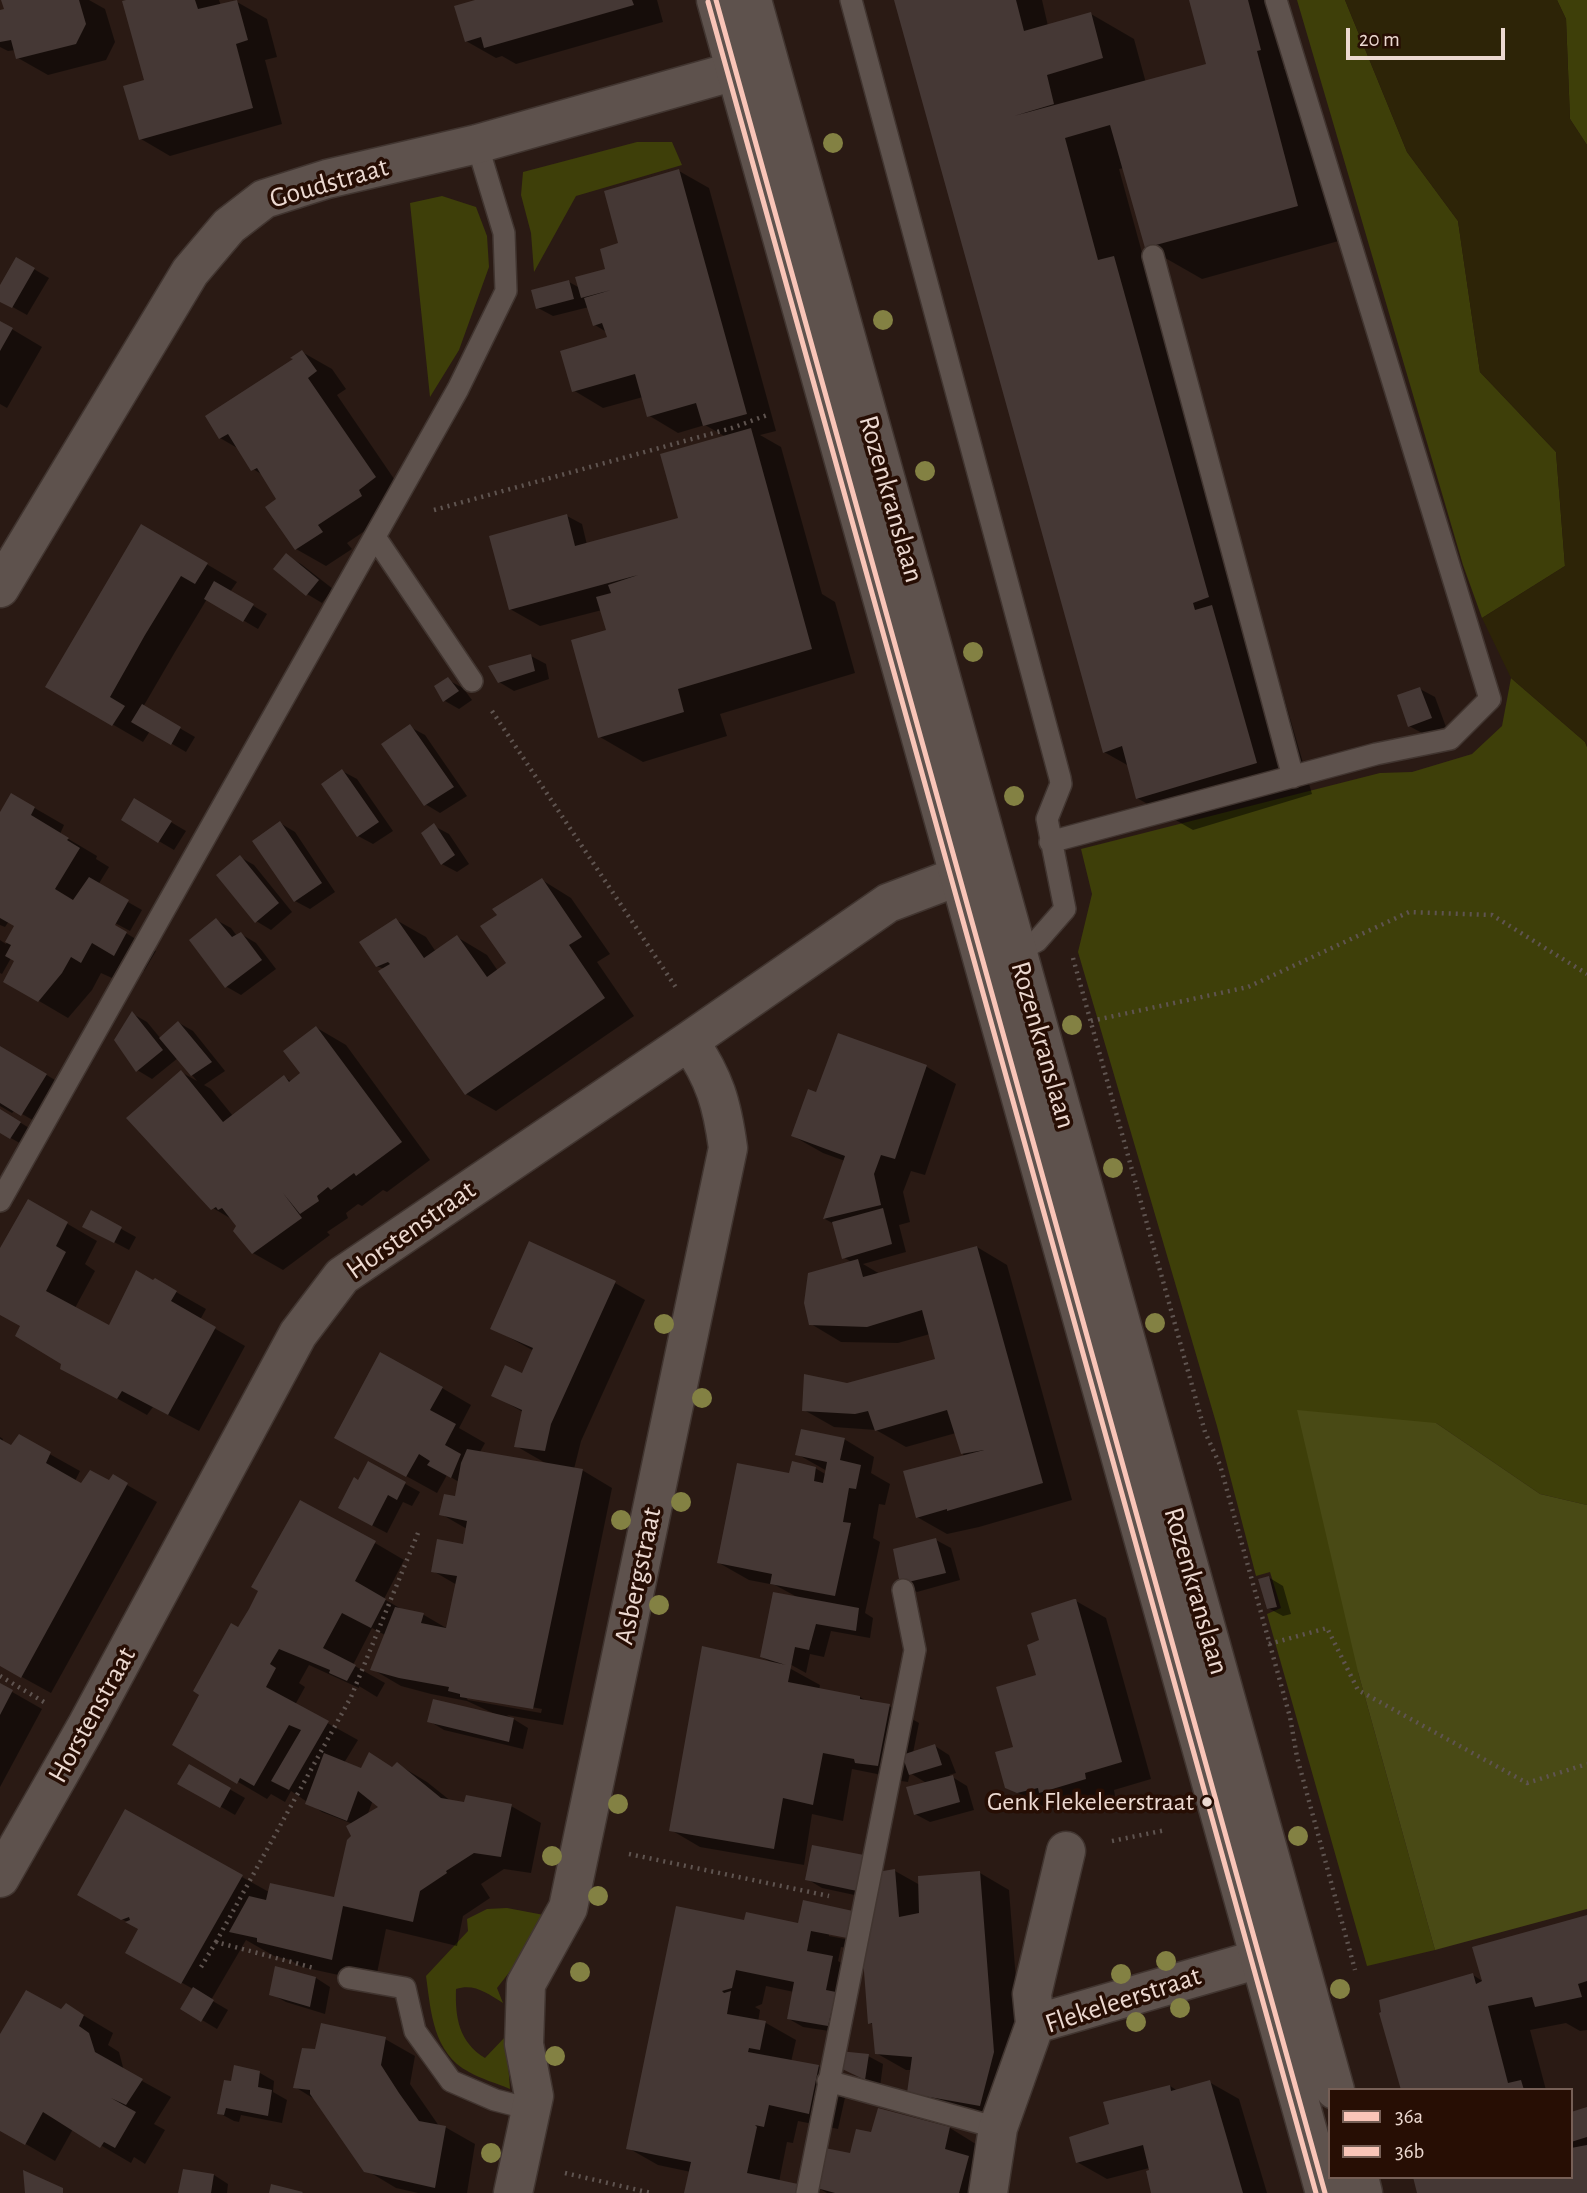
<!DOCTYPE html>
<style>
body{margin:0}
#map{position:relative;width:1587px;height:2193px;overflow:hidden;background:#2a1a14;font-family:"Alegreya Sans",sans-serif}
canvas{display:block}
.legend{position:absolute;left:1328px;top:2088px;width:245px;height:91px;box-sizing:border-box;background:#270e04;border:2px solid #765f56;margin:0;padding:9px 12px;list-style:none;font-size:21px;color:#ecd9d1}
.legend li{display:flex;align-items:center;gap:14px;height:35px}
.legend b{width:35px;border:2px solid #765f56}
.scale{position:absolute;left:1346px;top:28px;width:159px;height:32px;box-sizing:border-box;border:4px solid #ecd9d1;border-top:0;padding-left:9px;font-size:21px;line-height:24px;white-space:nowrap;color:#ecd9d1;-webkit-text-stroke:5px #270e04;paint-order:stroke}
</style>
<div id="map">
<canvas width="1587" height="2193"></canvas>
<ul class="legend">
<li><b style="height:9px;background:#f9c5b8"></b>36a</li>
<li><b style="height:9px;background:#f9c5b8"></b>36b</li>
</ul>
<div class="scale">20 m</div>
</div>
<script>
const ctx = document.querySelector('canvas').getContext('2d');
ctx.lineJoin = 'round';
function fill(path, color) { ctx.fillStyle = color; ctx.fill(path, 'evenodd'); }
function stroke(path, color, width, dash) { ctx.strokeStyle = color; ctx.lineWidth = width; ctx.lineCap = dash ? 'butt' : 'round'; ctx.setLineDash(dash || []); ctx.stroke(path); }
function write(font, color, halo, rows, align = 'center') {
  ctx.font = font + ' "Alegreya Sans",sans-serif'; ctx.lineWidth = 7; ctx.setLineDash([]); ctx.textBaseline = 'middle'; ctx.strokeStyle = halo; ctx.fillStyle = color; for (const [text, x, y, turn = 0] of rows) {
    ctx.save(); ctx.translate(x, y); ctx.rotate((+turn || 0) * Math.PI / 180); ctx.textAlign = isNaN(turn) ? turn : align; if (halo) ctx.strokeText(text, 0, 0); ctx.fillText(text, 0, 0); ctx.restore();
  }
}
fill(new Path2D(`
 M1297,0H1345L1407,152L1458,221L1480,372L1556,452L1565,566L1482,618L1463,565Z
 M1557,0H1587V145L1570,119L1566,19Z
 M637,142H672L682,165L576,196L534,272L531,233L521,195L523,172Z
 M442,196L476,207L487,236L489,267L459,350L430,397L410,203Z
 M1511,678L1585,742L1587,747V1505L1540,1494L1436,1423L1358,1672L1435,1950L1367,1966L1267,1614L1281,1608L1270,1572L1256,1576L1217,1426L1078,952L1092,894L1081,849L1380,773L1412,772L1472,754L1502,726Z
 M507,1908L544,1915L529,1947L497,1988L503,2003C487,1993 474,1983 456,1989C455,2018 459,2042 485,2058L506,2036L510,2089C496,2083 481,2079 469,2072C433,2053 431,2012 426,1976L468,1931L467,1919L487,1909Z`), '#3e3f09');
fill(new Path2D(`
 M1297,1410L1436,1423L1540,1494L1587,1505V1909L1435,1950L1358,1672Z`), '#494a15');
fill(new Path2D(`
 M1345,0H1557L1566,19L1570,119L1587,145V747L1585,742L1511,678L1482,618L1565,566L1556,452L1480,372L1458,221L1407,152Z`), '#2d2407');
fill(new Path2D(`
 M3,0H89L105,9L115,42L106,60L48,75L18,58L16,50L8,51L0,47V12L6,10Z
 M132,0H219L221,6L237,2L267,19L277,57L265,60L282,124L170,156L141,139L146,81Z
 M481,0H657L663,22L516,64L502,56L496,58L466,41Z
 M896,0H1042L1048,26L1091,14L1134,39L1146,83L1212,65L1191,0H1273L1290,67L1283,68L1312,85L1353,237L1202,279L1146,247L1124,168L1119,169L1149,278L1267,639L1312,794L1193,830L1137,798L1129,766L1104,752Z
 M679,171L709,188L776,431L760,435L781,447L822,594L835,602L855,673L720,714L727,736L643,762L600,737L608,631L602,610L540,626L510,609L567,516L582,524L587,545L680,520L726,437L705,425L678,433L648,415L643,397L603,408L573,390L610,338L608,333L595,325L589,307L553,316L538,308L569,282L580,288L607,271L620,244Z
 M17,259L49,278L27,315L0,300V288Z
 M0,322L42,347L7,408L0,404Z
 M302,352L332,369L346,389L337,395L405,495L391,513L347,543L352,549L326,566L296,549L279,499L263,475L253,469L239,449L220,438Z
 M142,526L237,582L230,592L267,614L258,629L207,599L175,652L143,707L195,737L186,752L150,731L143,742L48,687Z
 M286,556L301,564L333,589L322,603L307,594L276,569Z
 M531,656L546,664L549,679L514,691L499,682Z
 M448,680L463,688L472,700L459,709L445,701Z
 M1420,689L1435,697L1446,727L1424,734L1409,726Z
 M410,727L425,735L467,796L440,813L425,804Z
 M342,771L357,779L393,831L373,844L358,836Z
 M12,795L64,825L60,834L97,856L96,859L109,867L98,885L142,910L130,931L115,923L114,926L156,951L144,971L123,959L112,978L101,973L92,990L68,1018L5,981L16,961L11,958L2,974L0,973V940L6,944L16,925L9,921L5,927L0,925V816Z
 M135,801L186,831L174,850L123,820Z
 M280,823L295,832L335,892L310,909L295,901Z
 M434,826L449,834L469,864L457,872L442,864Z
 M240,857L254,865L292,912L271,930L256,921Z
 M542,880L571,898L610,954L597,962L634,1016L496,1111L466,1094L384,969L377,966L396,920L426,937L436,952L457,937L487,955L498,971L508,963Z
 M216,920L231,928L237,936L241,934L256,943L276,969L241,995L227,987L191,941Z
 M133,1014L147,1022L161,1039L179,1023L193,1031L225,1071L204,1085L211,1089L233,1116L284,1077L292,1082L302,1074L317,1028L346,1045L430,1160L387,1192L383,1190L362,1206L358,1204L346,1213L348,1218L327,1232L330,1235L283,1270L253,1253L233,1220L213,1208L181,1072L197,1081L178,1058L152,1079L137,1070Z
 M839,1035L927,1067L956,1084L925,1175L911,1171L903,1192L910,1222L899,1225L906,1252L863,1264L880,1274L977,1247L1007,1265L1072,1500L979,1527L947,1534L917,1517L964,1457L956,1433L906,1447L876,1430L834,1427L804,1410L847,1385L937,1360L930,1334L898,1343L841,1342L811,1324L853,1263L843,1257L834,1224L825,1219L845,1161L823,1153L793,1136L817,1094Z
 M0,1047L75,1092L52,1131L15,1110L12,1113L0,1106Z
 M0,1110L34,1131L25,1146L0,1132Z
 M28,1201L97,1241L85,1264L95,1271L75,1308L110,1327L155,1280L206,1309L200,1320L245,1346L199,1431L153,1407L147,1415L62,1368L63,1363L23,1326L0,1314V1252Z
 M92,1213L136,1237L129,1250L99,1234Z
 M530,1243L615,1283L645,1300L581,1441L574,1469L582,1470L612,1488L563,1725L507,1715L528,1728L523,1749L444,1730L429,1721L495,1714L467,1701L431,1694L401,1686L372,1669L385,1635L372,1628L353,1665L385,1683L377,1697L359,1686V1688L309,1665L299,1683L305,1687L295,1705L358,1740L344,1763L362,1770L394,1768L397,1764L427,1782L452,1802L511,1806L541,1823L531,1873L504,1869L481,1884L490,1898L463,1916L457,1946L386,1929L375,1983L302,1967L290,1960L274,1956L246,1940L211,2000L228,2010L217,2029L182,2008L193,1989L128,1952L140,1929L109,1912L125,1812L269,1892L336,1899L353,1836V1824L322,1812L291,1791L285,1802L271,1794L267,1799L174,1744L239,1629L375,1543L404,1560L384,1599L403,1610L424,1615L448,1629L457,1585L433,1571L464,1546L467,1529L441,1514L456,1498L459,1482L447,1475L437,1493L366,1454L442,1388L471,1405L459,1428L485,1443L480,1452L547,1464L516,1446L523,1412L493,1395L523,1376L534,1351L492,1328ZM464,1695L542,1709L541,1713L468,1700ZM373,1800L381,1807L367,1816Z
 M0,1437L3,1439L2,1442L12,1447L19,1437L80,1471L75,1481L82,1485L110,1482L113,1477L157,1502L51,1693L0,1665Z
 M844,1439L874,1457L871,1473L890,1484L885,1505L879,1504L873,1538L880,1542L865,1613L873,1618L870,1638L831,1631L824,1657L810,1654L806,1673L784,1661L782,1664L820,1685L819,1690L860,1697L868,1702L889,1706L919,1723L913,1753L935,1746L949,1755L956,1773L949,1775L967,1786L974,1810L930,1822L915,1814L928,1784L910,1773L908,1782L887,1779L877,1774L852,1769L843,1821L812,1814L804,1865L700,1847L671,1830L775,1664L761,1657L797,1597L775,1585L749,1580L719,1563L790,1475L815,1468L827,1475V1471L797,1454Z
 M369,1464L420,1492L412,1506L403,1502L387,1533L354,1516L359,1482Z
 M936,1540L951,1548L960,1580L917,1592L902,1583Z
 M1268,1577L1283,1586L1291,1614L1283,1616L1268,1608Z
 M1076,1601L1106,1618L1151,1779L1114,1790L1115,1796L1071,1809L1065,1805L1048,1809L1007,1787L1015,1748L1038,1676L1041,1641Z
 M0,1685L42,1709L0,1787Z
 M189,1766L245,1798L235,1815L180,1783Z
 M895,1871L920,1885L980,1873L1009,1890L1023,2070L1010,2122L939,2109L909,2092L912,2070H906L876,2053L874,2025L870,2023L864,1951L841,1947L838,1961L862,1975L856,2005L849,2004L842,2033L803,2027L789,2019L794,1992L766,1986L762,2004L755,2007L760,2010L758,2022L766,2023L796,2040L791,2062L818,2066L848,2084L838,2129L798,2121L793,2143L787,2142L779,2182L797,2185L811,2193H686L691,2172L658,2165L628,2148L745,1922L800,1925L853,1913L873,1899L822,1888L807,1879ZM829,1933L856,1938V1941L829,1936Z
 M1587,1917V2030L1580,2031L1566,2023L1530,2030L1546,2090H1403L1473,1975L1484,1982Z
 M276,1969L316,1978L330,1987L325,2014L286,2002L271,1994Z
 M66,2005L113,2033L108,2045L119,2052L124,2071L171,2097L154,2124L165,2130L145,2164L134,2157L131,2163L73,2129L55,2161L0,2129V2037L62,2011Z
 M385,2039L415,2056L410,2084L439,2126L445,2127L475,2144L467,2193H418L396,2188L366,2170L316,2100L295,2087L316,2051Z
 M868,2056L883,2064L880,2087L853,2074Z
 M260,2073L274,2081L273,2092L287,2100L282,2123L241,2115L239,2122L234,2121L219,2113L232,2083Z
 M1209,2082L1239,2099L1267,2193H1152L1157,2166L1107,2179L1077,2162L1111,2125L1170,2086L1178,2091Z
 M1587,2109V2193H1419L1571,2177V2113Z
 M950,2128L979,2146L993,2193H827L815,2186L873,2134Z
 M214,2175L228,2184L227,2193H180Z`), '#0007');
fill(new Path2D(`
 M1,0H79L86,24L76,44L16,59L11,40L0,42V10L4,9Z
 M126,0H195L198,9L237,0L248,40L236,44L253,108L139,140L123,86L144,80L122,1Z
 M475,0H632L634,5L484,48L481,37L465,42L454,6Z
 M894,0H1016L1024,31L1091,12L1103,58L1047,75L1054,104L1014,116L1206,64L1189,0H1248L1261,50L1257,51L1298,206L1145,248L1110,125L1065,138L1098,260L1114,256L1209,597L1193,603L1195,610L1212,605L1257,763L1136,799L1122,746L1103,753Z
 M679,169L747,414L703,426L696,403L647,417L635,374L572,392L560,351L607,337L602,323L593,326L584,298L611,290L581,298L575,277L605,269L600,249L618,243L604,191Z
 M16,257L35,268L12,308L0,302V285Z
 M569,280L574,299L536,309L531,290Z
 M0,321L13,328L0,351Z
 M302,350L317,371L308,378L376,477L359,490L362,496L318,525L323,532L295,550L265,507L276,499L257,468L251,471L228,434L219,439L205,416L293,359L290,358Z
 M751,428L812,649L678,689L684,712L598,738L571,640L606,630L596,597L611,593L608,585L638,575L509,610L489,536L567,514L575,546L678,518L660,454Z
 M141,524L208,563L195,584L181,576L145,635L110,697L125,706L112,726L45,687Z
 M286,553L319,580L306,596L273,569Z
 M214,581L254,604L243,622L204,599Z
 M531,654L535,671L498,683L488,666Z
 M448,677L459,691L443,702L434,686Z
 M1420,687L1432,718L1408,727L1397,695Z
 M142,704L181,727L171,745L131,722Z
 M410,724L454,787L424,806L381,744Z
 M342,769L379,822L357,837L321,784Z
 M11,793L35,807L31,815L69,838L67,840L80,848L55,889L73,900L89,877L129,900L115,925L127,932L114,956L92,943L81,963L71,957L62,973L38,1002L3,982L14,961L5,956L11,945L5,942L14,926L0,918V812Z
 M134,798L172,821L158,843L121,820Z
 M280,821L322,883L294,902L252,841Z
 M434,823L455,855L441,865L421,833Z
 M240,855L279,903L255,923L216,875Z
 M542,878L582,937L569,945L605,998L465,1095L378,971L390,964L388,962L376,967L359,942L396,918L424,958L457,935L487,977L506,963L480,926L497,915L492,909Z
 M216,918L232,937L241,932L262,960L225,988L189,940Z
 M132,1011L163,1050L136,1072L114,1040Z
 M178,1021L212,1062L191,1076L159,1038Z
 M316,1026L402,1142L356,1176L354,1173L331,1190L328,1187L317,1196L319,1201L300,1214L283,1193L302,1218L252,1254L233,1231L236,1226L222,1208L218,1210L216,1207L211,1210L126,1118L181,1070L223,1122L284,1075L289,1082L300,1073L283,1051Z
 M838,1033L927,1065L895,1159L881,1155L874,1174L881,1205L823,1219L845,1156L791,1136L808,1089L816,1092Z
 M0,1046L47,1074L21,1116L0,1103Z
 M0,1109L21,1122L10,1139L0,1133Z
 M28,1199L68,1222L56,1246L66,1252L46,1291L109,1325L136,1270L153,1280L155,1278L177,1291L171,1301L216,1327L168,1415L122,1391L117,1399L60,1369L61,1364L15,1336L20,1326L0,1315V1248Z
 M883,1208L892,1244L842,1259L832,1222Z
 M91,1210L122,1227L114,1243L82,1227Z
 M529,1241L616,1281L551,1424L545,1451L514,1447L522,1410L491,1396L505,1365L522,1373L533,1348L490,1329Z
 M977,1246L1043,1483L947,1511V1509L916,1518L903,1471L984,1450L961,1454L947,1410L875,1431L868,1411L855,1414L802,1411L804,1374L847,1383L935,1359L922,1310L867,1327L809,1325L804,1303L808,1273L858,1259L863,1277Z
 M380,1352L443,1387L430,1410L456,1424L445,1445L461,1454L451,1478L427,1465L430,1461L419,1454L406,1477L334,1438Z
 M801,1429L845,1438L840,1460L861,1465L856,1489L849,1488L843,1522L851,1523L835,1596L770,1584L772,1574L717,1563L737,1463L789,1473L792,1461L816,1467L814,1481L823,1483L827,1462L795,1455Z
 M19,1434L51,1452L46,1463L81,1483L90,1470L109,1480L113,1474L128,1483L21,1678L0,1666V1439L11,1445Z
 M467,1449L583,1469L533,1709L460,1697V1694L448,1691L449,1687L399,1678L370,1670L395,1607L424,1613L421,1623L446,1628L457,1576L431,1572L437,1539L463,1544L467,1521L439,1515L444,1494L455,1496L461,1463Z
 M368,1461L406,1482L397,1500L388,1495L372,1526L338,1508L354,1477L358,1480Z
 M300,1500L376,1541L355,1581L386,1599L371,1628L342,1613L323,1648L356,1665L347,1681L329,1673L330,1670L279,1649L270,1664L276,1668L266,1687L329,1721L289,1790L271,1781L301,1730L289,1725L254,1786L240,1778L237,1784L172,1745L199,1695L193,1691L231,1623L238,1627L249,1609L258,1591L251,1587Z
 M936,1538L946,1573L900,1584L893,1549Z
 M1269,1576L1277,1607L1267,1609L1258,1579Z
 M773,1592L859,1608L856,1631L816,1624L809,1650L795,1647L788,1682L860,1696V1699L890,1704L878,1766L855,1763L854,1759L823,1753L813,1805L783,1798L774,1849L669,1831L702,1646L786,1665L760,1657Z
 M1074,1599H1076L1122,1762L1085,1773L1086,1779L1039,1793L1038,1788L1017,1793L1005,1788L995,1752L1013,1747L996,1687L1036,1675L1027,1645L1039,1640L1031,1613Z
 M0,1683L13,1690L0,1715Z
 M433,1699L514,1718L509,1742L427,1722Z
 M935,1744L942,1765L909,1775L902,1755Z
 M369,1752L392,1767L397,1762L441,1798L464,1802L466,1795L512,1804L501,1857L474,1853L446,1871L447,1873L420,1891L413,1922L343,1906L332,1960L257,1942V1938L229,1932L249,1896L266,1900L270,1883L334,1897L347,1840L351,1836L346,1826L378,1807L358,1791L347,1821L305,1804L324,1753L361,1768Z
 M189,1764L231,1788L220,1808L177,1784Z
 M953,1775L960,1802L914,1815L906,1787Z
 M125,1809L243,1875L181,1984L125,1953L138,1929L125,1922L130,1920L129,1917L121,1920L77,1895Z
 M812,1845L864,1855L857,1891L805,1880Z
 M895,1869L899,1917L919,1913L918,1876L980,1871L994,2052L980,2106L907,2093L912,2057L875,2054L872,2023L868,2024L862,1945L877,1872Z
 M803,1900L853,1911L847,1938L811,1931L807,1951L833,1956L826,1990L836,1992L828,2026L787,2019L794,1982L736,1970L732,1988L722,1991L724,1993L731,1991L727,2014L766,2021L760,2050L749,2048L748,2052L819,2065L809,2114L769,2105L764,2127L755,2125L757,2127L747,2173L798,2184L796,2193H684L691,2162L626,2149L676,1906L744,1920L746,1912L798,1923Z
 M1587,1915V1981L1578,1984L1582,1997L1535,2007L1532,1997L1488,2006L1508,2083L1521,2080L1524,2090H1401L1379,2013L1381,2012L1379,2000L1473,1973L1476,1984L1482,1981L1472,1947Z
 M275,1966L316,1977L310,2007L269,1995Z
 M193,1987L214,2000L201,2022L180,2009Z
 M26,1990L61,2009L66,2003L84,2015L79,2026L89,2033L95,2052L143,2079L126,2105L111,2098L136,2112L115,2148L104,2142L100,2148L43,2112L25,2145L0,2131V2034Z
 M321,2023L386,2037L381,2065L399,2093L419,2121L446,2126L435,2188L364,2172L310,2094V2090L293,2088L302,2048L315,2049Z
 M839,2051L869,2054L865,2080L836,2066Z
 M234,2065L260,2071L258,2087L272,2090L268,2116L226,2108L224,2115L217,2114L224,2080L231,2081Z
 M1210,2080L1243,2193H1151L1146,2171L1149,2170L1143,2145L1076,2163L1069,2137L1109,2124L1103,2102L1170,2085L1171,2091Z
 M1587,2107V2137L1571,2142V2112Z
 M878,2108L950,2127L945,2149L969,2156L959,2193H835L813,2187L825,2148L850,2153L856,2129L871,2132Z
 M1587,2145V2193H1417L1413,2177H1571V2148Z
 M183,2169L214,2174L211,2193H178Z
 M23,2170L63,2188V2193H25Z
 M271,2184L303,2192L302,2193H269Z`), '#453835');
const service = new Path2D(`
 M851,0L1060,778L1061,784L1047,819L1065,909L1037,941L1017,952
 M1153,256L1293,777
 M375,537L472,681
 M1050,842L1376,754L1450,739L1490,699L1276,0
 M0,1201L458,389L506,291L504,233L477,144
 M349,1978L405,1988L415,2031L451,2081L495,2100L530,2109
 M828,2081L998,2128
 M807,2193L915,1650L903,1590`);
const minor = new Path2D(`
 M0,588L190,272L229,226L264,199L327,179L477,144L767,62
 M0,1878L86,1727L298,1334L342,1276L689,1041L888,903L991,864
 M1035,2024L1032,1994L1066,1851
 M513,2193L534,2096L524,2044L526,1984L568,1908L728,1148C722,1104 715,1079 689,1041
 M988,2193L998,2128L1035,2024L1290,1950`);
const tertiary = new Path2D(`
 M716,0L1325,2193
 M752,0L1335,2090
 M1359,2177L1363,2193`);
stroke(service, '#413530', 24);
stroke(minor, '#413530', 41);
stroke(tertiary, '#413530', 41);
stroke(new Path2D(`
 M434,510L732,428L770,414
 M492,711L677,989
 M1073,958L1205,1432L1220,1465L1290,1717L1297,1757L1355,1970
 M1091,1021L1248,987L1409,912L1492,915L1587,974
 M1269,1644L1327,1628L1358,1690L1527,1783L1587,1764
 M0,1676L44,1702
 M1112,1841L1166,1830
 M629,1854L829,1896
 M216,1942L351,1697L418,1533
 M201,1967L216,1942L314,1968
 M565,2173L651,2193`), '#5f5450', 4.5, [2, 5]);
stroke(service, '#5e524d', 21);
stroke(minor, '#5e524d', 38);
stroke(tertiary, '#5e524d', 38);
stroke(new Path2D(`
 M716,0L1325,2193`), '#f9c5b8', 5);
stroke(new Path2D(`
 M708,2L1316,2193`), '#f9c5b8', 5);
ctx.fillStyle = '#838143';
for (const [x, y] of [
 [833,143],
 [883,320],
 [925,471],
 [973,652],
 [1014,796],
 [1072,1025],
 [1113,1168],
 [1155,1323],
 [664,1324],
 [702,1398],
 [681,1502],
 [621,1520],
 [659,1605],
 [618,1804],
 [1298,1836],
 [552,1856],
 [598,1896],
 [1166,1961],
 [580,1972],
 [1121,1974],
 [1340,1989],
 [1180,2008],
 [1136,2022],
 [555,2056],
 [491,2153]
]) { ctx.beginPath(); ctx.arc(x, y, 10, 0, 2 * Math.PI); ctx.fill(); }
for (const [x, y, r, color] of [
 [1207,1802,6,"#ecd9d1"]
]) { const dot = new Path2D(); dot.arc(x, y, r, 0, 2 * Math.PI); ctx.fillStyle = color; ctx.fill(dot); stroke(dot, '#270e04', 2.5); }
write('26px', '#ecd9d1', '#270e04', [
 ["Genk Flekeleerstraat",1194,1802]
], 'right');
write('28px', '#ecd9d1', '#270e04', [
 ["Goudstraat",329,183,-16],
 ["Rozenkranslaan",891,499,74],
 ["Rozenkranslaan",1043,1045,74],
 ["Horstenstraat",411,1230,-35],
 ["Asbergstraat",638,1576,-78],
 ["Rozenkranslaan",1196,1591,74],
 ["Horstenstraat",92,1715,-61],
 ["Flekeleerstraat",1123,2000,-18]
]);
</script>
